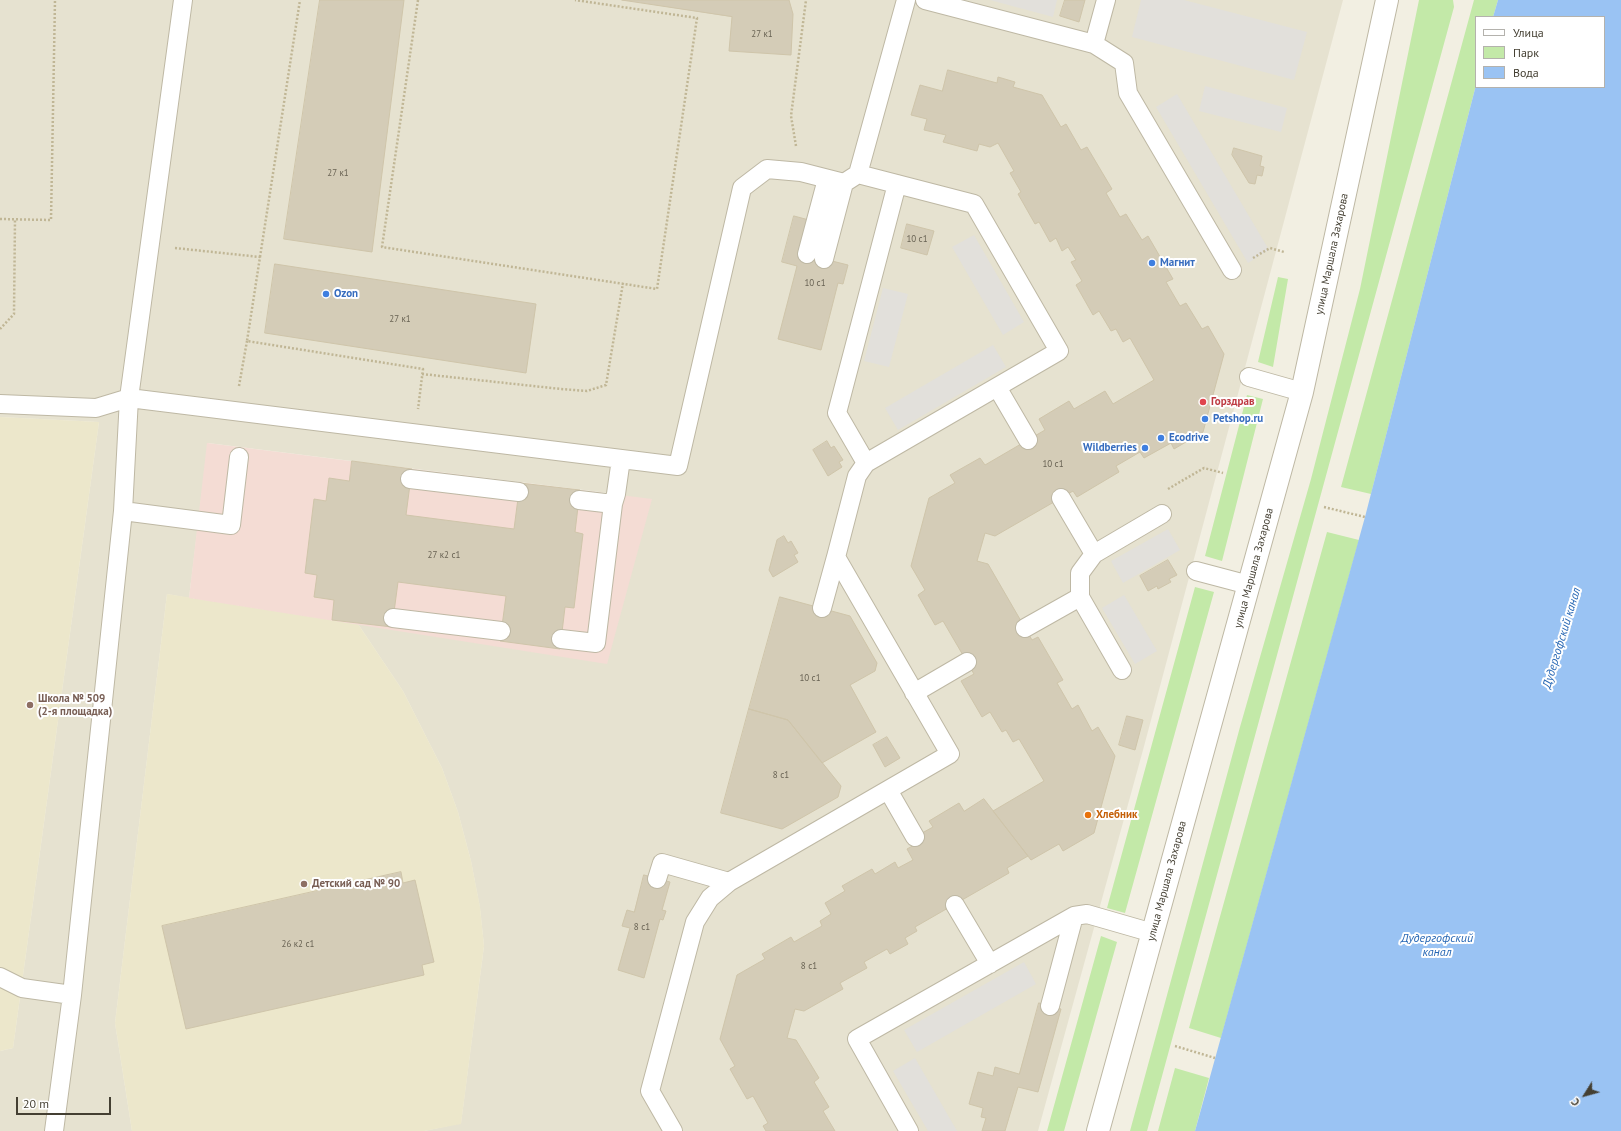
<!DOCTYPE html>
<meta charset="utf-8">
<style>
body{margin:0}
#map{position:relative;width:1621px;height:1131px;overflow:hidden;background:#f2efe2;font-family:"PT Sans",sans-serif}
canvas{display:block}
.legend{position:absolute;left:1475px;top:16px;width:130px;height:72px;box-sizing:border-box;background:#fff;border:1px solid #b4b2ad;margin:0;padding:5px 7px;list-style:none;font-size:12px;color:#443f32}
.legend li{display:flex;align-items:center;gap:8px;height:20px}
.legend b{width:20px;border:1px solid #b4b2ad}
.north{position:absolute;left:1565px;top:1075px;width:40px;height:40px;-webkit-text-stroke:3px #fff;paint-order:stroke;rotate:233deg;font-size:11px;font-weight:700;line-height:16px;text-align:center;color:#443f32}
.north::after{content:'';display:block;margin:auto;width:14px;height:18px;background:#443f32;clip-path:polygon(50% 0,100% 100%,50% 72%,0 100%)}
.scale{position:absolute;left:16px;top:1097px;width:95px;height:18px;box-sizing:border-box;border:2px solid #443f32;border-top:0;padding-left:5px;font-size:12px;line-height:14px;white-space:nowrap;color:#443f32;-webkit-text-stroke:3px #fff;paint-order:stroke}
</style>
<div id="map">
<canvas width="1621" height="1131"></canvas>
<ul class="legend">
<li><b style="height:5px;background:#fff"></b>Улица</li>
<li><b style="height:11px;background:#c3e9a8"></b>Парк</li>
<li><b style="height:11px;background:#9ac3f3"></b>Вода</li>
</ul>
<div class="north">С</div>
<div class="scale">20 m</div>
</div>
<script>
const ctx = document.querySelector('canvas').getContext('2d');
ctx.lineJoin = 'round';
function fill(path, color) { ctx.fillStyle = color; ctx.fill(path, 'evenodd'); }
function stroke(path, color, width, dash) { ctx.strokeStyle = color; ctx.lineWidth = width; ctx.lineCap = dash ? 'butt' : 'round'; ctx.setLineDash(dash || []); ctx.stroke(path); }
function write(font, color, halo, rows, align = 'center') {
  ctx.font = font + ' "PT Sans",sans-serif'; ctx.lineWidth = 4; ctx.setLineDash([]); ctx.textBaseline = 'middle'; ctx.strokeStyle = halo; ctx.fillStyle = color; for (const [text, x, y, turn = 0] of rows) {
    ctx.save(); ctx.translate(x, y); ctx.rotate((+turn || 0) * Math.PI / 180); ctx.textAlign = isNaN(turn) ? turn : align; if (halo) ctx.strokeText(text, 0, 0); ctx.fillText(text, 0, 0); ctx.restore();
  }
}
fill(new Path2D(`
 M0,0H1343L1143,750L1038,1131H424L461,1123L484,946L480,908L471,861L458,812L442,768L403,691L358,624L607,663L616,494L208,443L189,598L167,594L115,1023L132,1131H0V1051L13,1048L99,422L0,417Z`), '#e6e2d0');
fill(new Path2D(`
 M0,417L99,422L13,1048L0,1051Z
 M167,594L358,624L403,691L442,768L458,812L471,861L480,907L484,946L461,1124L424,1131H132L115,1023Z`), '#ece7cb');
fill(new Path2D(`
 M207,443L652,499L607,664L189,598Z`), '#f4dcd4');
fill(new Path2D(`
 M1419,0H1453L1454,7L1147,1131H1130L1240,727L1311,479L1360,289Z
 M1474,0H1498L1493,17H1476V85L1371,494L1341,487Z
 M1278,277L1288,279L1273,367L1258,362Z
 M1247,395L1263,399L1222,561L1205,556Z
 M1327,532L1359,540L1221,1038L1189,1028Z
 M1195,587L1214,592L1125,913L1107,908Z
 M1101,936L1117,942L1064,1131H1047Z
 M1175,1068L1209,1078L1195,1131H1158Z`), '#c3e9a8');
fill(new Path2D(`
 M990,0H1057L1053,17Z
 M1141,0H1184L1307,32L1294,80L1132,37Z
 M1205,86L1287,108L1281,132L1199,111Z
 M1177,94L1269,250L1248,263L1156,107Z
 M974,235L1024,322L1003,335L952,247Z
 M883,288L908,294L889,367L864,361Z
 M993,345L1006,367L898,430L885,408Z
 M1168,529L1180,550L1123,583L1111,561Z
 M1124,595L1157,651L1135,664L1102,608Z
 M1024,962L1036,984L917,1052L904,1030Z
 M915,1058L957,1131H928L893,1071Z`), '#e2e0db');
fill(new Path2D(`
 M1498,0H1621V1131H1195L1365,517L1476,85V87H1604V17H1493Z`), '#9ac3f3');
const building = new Path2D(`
 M320,0H404L372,252L284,239Z
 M622,0H789L793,14L791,55L729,51L732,17Z
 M1065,0H1085L1079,22L1060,16Z
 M948,70L997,83L998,77L1015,82L1013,87L1042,95L1061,127L1066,124L1081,150L1087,147L1112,189L1106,193L1120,217L1126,214L1142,240L1148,236L1173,279L1166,282L1180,306L1186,303L1202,329L1208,326L1224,354L1203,432L1174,449L1171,443L1144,458L1140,452L1116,466L1119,472L1077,497L1073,491L995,536L985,533L977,561L988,564L1032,640L1038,637L1063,680L1057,683L1072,709L1078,705L1092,731L1098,727L1115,756L1094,833L1063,851L1059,844L1031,860L993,811L1044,781L1019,739L1013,742L1006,730L1002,732L990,712L982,717L961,681L974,674L943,621L935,625L918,595L925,590L911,566L929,498L955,483L950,475L980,458L985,465L1045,430L1039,419L1069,401L1074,409L1105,391L1113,404L1154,380L1130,338L1123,342L1116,329L1111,331L1099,311L1093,315L1076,285L1082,281L1071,262L1076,260L1068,247L1062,251L1056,238L1050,242L1039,222L1035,224L1018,194L1021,192L1010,173L1014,171L998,143L990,147L979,144L977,151L943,142L946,135L924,130L927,119L911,115L920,85L942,91Z
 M1234,148L1262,156L1260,166L1264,167L1262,176L1257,175L1255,184L1249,183L1232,155Z
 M794,216L809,220L824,259L848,265L843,284L838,283L821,350L778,339L797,266L782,262Z
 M907,224L934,231L927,255L901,248Z
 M275,264L536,304L526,373L265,333Z
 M827,441L831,448L834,446L843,460L839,462L842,467L828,476L813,450Z
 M352,461L412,469L406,515L514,529L520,483L580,490L575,532L583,534L574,608L565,607L560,649L500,641L506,596L398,582L392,627L332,620L334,600L314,597L317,575L305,573L314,499L326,501L329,478L349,481Z
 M784,536L788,543L791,541L798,553L794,555L798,562L773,577L769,570L777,540Z
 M1168,560L1177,575L1169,579L1171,582L1158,589L1157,586L1148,591L1140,576Z
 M780,597L850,616L877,663L875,671L850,685L876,732L822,763L788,720L749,709Z
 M749,709L788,720L841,786L838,797L782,829L721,813Z
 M1127,716L1143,720L1135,750L1119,745Z
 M887,737L900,758L885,767L873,745Z
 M984,799L1028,856L1007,868L1009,873L915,927L917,931L905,938L908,944L890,954L887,949L864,962L867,968L840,983L843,989L804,1011L795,1009L787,1038L796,1040L819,1078L814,1082L829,1107L823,1111L835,1131H766L763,1126L768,1123L753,1096L747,1099L730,1069L735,1066L720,1039L737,975L765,959L762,954L791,937L794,942L822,926L820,921L831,914L825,903L845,891L842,886L872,869L875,874L895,862L898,868L913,860L907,849L916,844L913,838L933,827L929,821L959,803L964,811Z
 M401,872L403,883L415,880L434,962L422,965L424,975L186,1029L162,926Z
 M644,875L670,882L662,910L666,911L663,920L660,919L644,978L618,970L630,928L622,926L627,910L634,912Z
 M1039,1003L1061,1009L1038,1092L1018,1087L1005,1131H982L986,1118L981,1117L983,1108L969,1104L978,1072L993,1076L995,1067L1019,1074Z`);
fill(building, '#d4ccb7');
stroke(building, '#cfc5aa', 1);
const service = new Path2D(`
 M925,0L1094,44L1124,63L1128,93L1232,270
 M1094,44L1106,0
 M807,254L827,179
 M824,259L844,183
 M1249,377L1302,392
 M997,387L1028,440
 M0,404L96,408L129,398L678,466L742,188L767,169L801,172L844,183L858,174L906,0
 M866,463L837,413L897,184
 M410,479L519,492
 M1061,498L1094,554
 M613,504L616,494L621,459
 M123,511L231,525L239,457
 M1196,571L1249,585
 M822,608L836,557
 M393,618L501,631
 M1025,628L1080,597
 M561,639L596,643L613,504L579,500
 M1122,670L1080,597V573L1094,554L1162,514
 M914,693L967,662
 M888,790L915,837
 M657,879L662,863L729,882
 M955,905L990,964
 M0,977L22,988L72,995
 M1050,1006L1074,916
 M54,1131L72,995L123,511L129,398L183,0
 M673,1131L650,1091L695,922L710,898L729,882L950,754L836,557L857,476L866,463L1059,351L974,204L858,174
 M909,1131L857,1039L1074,916L1087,914L1153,933`);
const minor = new Path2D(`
 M1098,1131L1302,392L1387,0`);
stroke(service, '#beb8a4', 20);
stroke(minor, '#beb8a4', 24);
stroke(new Path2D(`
 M418,0L382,247L657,289L697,18L575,0
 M796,146L791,116L806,0
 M0,219L51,220L55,0
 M175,248L260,257L247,341L423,369L418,409
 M260,257L300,0
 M1253,258L1270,248L1284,252
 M0,329L14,314L15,219
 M422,374L561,389L587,391L606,385L623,283
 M239,386L247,341
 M1168,489L1204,468L1223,473
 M1324,507L1365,517
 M1175,1046L1215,1058`), '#c0b695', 2.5, [2, 2]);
stroke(service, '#fff', 18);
stroke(minor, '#fff', 22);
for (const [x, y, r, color] of [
 [1152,263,4,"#3f7fe0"],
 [326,294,4,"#3f7fe0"],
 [1203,402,4,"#e0444e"],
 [1205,419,4,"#3f7fe0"],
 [1161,438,4,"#3f7fe0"],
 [1145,448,4,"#3f7fe0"],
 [30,705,4,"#8d6e63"],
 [1088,815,4,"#e8710a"],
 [304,884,4,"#8d6e63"]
]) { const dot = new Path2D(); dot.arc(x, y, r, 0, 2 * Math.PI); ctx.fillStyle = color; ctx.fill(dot); stroke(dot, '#fff', 1.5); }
write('9px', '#686253', null, [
 ["27 к1",762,34],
 ["27 к1",338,173],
 ["10 с1",917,239],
 ["10 с1",815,283],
 ["27 к1",400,319],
 ["10 с1",1053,464],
 ["27 к2 с1",444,555],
 ["10 с1",810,678],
 ["8 с1",781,775],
 ["8 с1",642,927],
 ["26 к2 с1",298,944],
 ["8 с1",809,966]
]);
write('11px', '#443f32', '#fff', [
 ["улица Маршала Захарова",1332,254,-78],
 ["улица Маршала Захарова",1254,568,-75],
 ["улица Маршала Захарова",1167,881,-75]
]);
write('bold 11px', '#366cbe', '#fff', [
 ["Магнит",1160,263],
 ["Ozon",334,294],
 ["Petshop.ru",1213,419],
 ["Ecodrive",1169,438],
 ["Wildberries",1137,448,"right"]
], 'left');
write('bold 11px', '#be3a42', '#fff', [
 ["Горздрав",1211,402]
], 'left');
write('bold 11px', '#785e54', '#fff', [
 ["Школа № 509",38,699],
 ["(2-я площадка)",38,712],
 ["Детский сад № 90",312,884]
], 'left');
write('bold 11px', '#c56008', '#fff', [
 ["Хлебник",1096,815]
], 'left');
write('italic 12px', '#2767b4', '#fff', [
 ["Дудергофский канал",1562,638,-73],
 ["Дудергофский",1437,939],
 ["канал",1437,953]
]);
</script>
